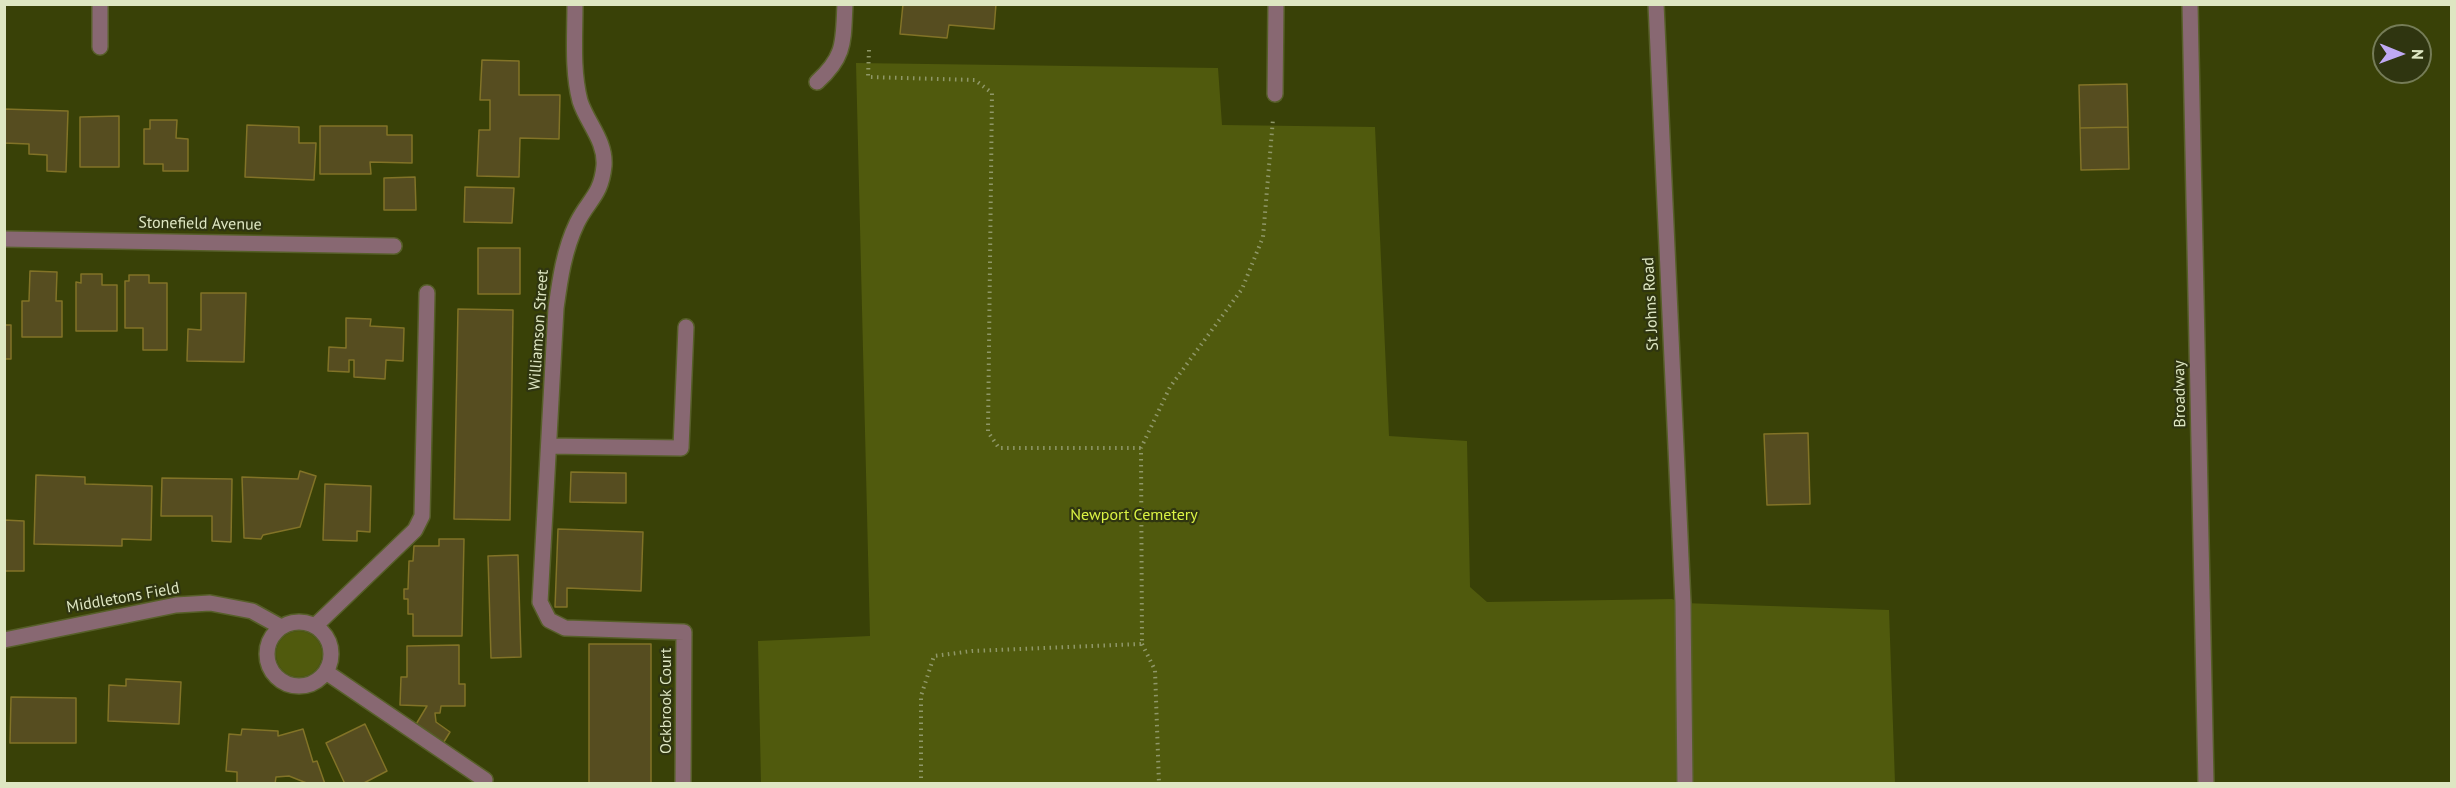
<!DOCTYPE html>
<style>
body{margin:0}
#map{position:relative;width:2456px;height:788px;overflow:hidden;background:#394107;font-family:"PT Sans",sans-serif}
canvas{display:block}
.frame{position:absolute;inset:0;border:6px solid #dee6c2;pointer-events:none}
.north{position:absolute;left:2372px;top:24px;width:60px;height:60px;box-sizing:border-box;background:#2f3510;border:2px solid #757c57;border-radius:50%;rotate:91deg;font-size:16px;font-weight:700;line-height:24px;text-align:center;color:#dee6c2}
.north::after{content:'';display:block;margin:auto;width:21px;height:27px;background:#bfa9f4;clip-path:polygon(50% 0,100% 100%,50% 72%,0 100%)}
</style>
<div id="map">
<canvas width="2456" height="788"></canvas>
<div class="frame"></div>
<div class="north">N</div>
</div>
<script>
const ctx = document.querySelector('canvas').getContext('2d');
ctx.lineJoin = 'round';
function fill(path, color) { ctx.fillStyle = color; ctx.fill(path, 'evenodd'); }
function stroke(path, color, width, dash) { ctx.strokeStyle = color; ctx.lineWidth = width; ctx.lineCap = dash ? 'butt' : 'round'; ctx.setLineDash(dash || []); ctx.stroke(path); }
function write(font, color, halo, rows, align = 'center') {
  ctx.font = font + ' "PT Sans",sans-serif'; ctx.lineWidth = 4.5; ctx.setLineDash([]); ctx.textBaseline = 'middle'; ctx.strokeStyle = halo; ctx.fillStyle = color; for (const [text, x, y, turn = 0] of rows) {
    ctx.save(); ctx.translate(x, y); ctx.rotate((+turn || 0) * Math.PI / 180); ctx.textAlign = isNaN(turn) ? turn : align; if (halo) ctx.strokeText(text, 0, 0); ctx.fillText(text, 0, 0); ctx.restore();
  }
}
fill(new Path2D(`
 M856,63L1218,68L1222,125L1375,127L1389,436L1467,441L1470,587L1487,602L1672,599L1683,603L1889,610L1895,783H761L758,641L870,636Z
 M276 654a23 23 0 1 1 46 0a23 23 0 1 1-46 0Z`), '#505a0d');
const building = new Path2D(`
 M903,4H996L994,29L949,25L947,38L900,34Z
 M482,60L519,61V95H560L559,139L520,138L519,177L477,176L479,130H490V100H480Z
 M2127,84L2128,127L2080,128L2079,85Z
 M4,109L68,111L66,172L47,171V155L29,154V144L4,143Z
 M119,116V167H80V117Z
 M150,120H177L176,138L188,139V171H163V164H144V129H150Z
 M247,125L299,127V143H316L314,180L245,177Z
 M320,126H387V135H412V163L370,162L371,174H320Z
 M2128,127L2129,169L2081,170L2080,128Z
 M415,177L416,210H384V178Z
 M465,187L514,188L512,223L464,222Z
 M478,248H520V294H478Z
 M30,271L57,272L56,301H62V337H22V301H29Z
 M81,274H102V285H117V331H76V282L81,283Z
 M129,275H149V283H167V350H143V328H125V281H129Z
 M4,289L5,325H11V359H4Z
 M201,293H246L244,362L187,361L188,329L201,330Z
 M458,309L513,310L510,520L454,519Z
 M346,318L371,319L370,326L404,328L403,361L386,360L385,379L354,377V360H349V372L328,371L329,347L346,348Z
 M1808,433L1810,504L1767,505L1764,434Z
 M300,471L316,476L300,527L263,535L261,539L244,538L242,477L298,479Z
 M571,472L626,473V503L570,502Z
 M36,475L85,477V484L152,486L151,540L122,539V546L34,544Z
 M162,478L232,479L231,542L212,541V516H161Z
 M325,484L371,486L370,532L357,531V541L323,540Z
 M4,520L24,521V571H5Z
 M558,529L643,532L641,591L567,588V607H555Z
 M439,539H464L462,636H413V614H408V599H404V589H408L409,561H413L414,546H439Z
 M518,555L521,657L491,658L488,556Z
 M589,644H651V784H589Z
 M459,645V684H465V706H441L440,713H435L436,722L450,732L442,745L415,726L427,706L400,705L401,677H407V646Z
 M126,679L181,682L179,724L108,721L109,685L126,686Z
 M11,697L76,698V743H10Z
 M365,724L387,771L362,784H345L326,743Z
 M242,729L278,731V736L303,729L313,762L317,761L325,784H309L289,776L276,777L275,784H237V772L226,771L229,734L241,735Z`);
fill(building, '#564d20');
stroke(building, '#827327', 1.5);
const minor = new Path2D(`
 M575,4C575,36 572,70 580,101C587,123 606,141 604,166C601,196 588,200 577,223C564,250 560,279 556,308L540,602L549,620L565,628L684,632L683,784
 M1656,4L1683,603L1685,784
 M2190,4L2206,784
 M100,47V4
 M817,82C846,56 843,41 845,4
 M1275,94L1276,4
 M4,239L394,246
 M549,446L681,448L686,327
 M267 654a32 32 0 1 1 64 0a32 32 0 1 1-64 0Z
 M315,626L415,530L422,516L427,293
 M4,640L176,605L210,603L252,611L281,627
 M326,672L485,780`);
stroke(minor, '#575f29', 18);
stroke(new Path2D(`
 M869,50L868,77L975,80L992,93L988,432L999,448H1141
 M1142,644L1155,670L1159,784
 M921,784V696L934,656L972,651L1142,644L1141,448L1170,387L1242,289L1263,237L1273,119`), '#8f9768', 4, [1.5, 4.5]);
stroke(minor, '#886872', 15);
write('16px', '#dee6c2', '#2f3510', [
 ["Stonefield Avenue",200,224,1],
 ["St Johns Road",1651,304,-93],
 ["Williamson Street",539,330,-86],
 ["Broadway",2180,394,-91],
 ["Middletons Field",123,598,-10],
 ["Ockbrook Court",666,701,-90]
]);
write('16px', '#dbf344', '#2f3510', [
 ["Newport Cemetery",1134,515]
]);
</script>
